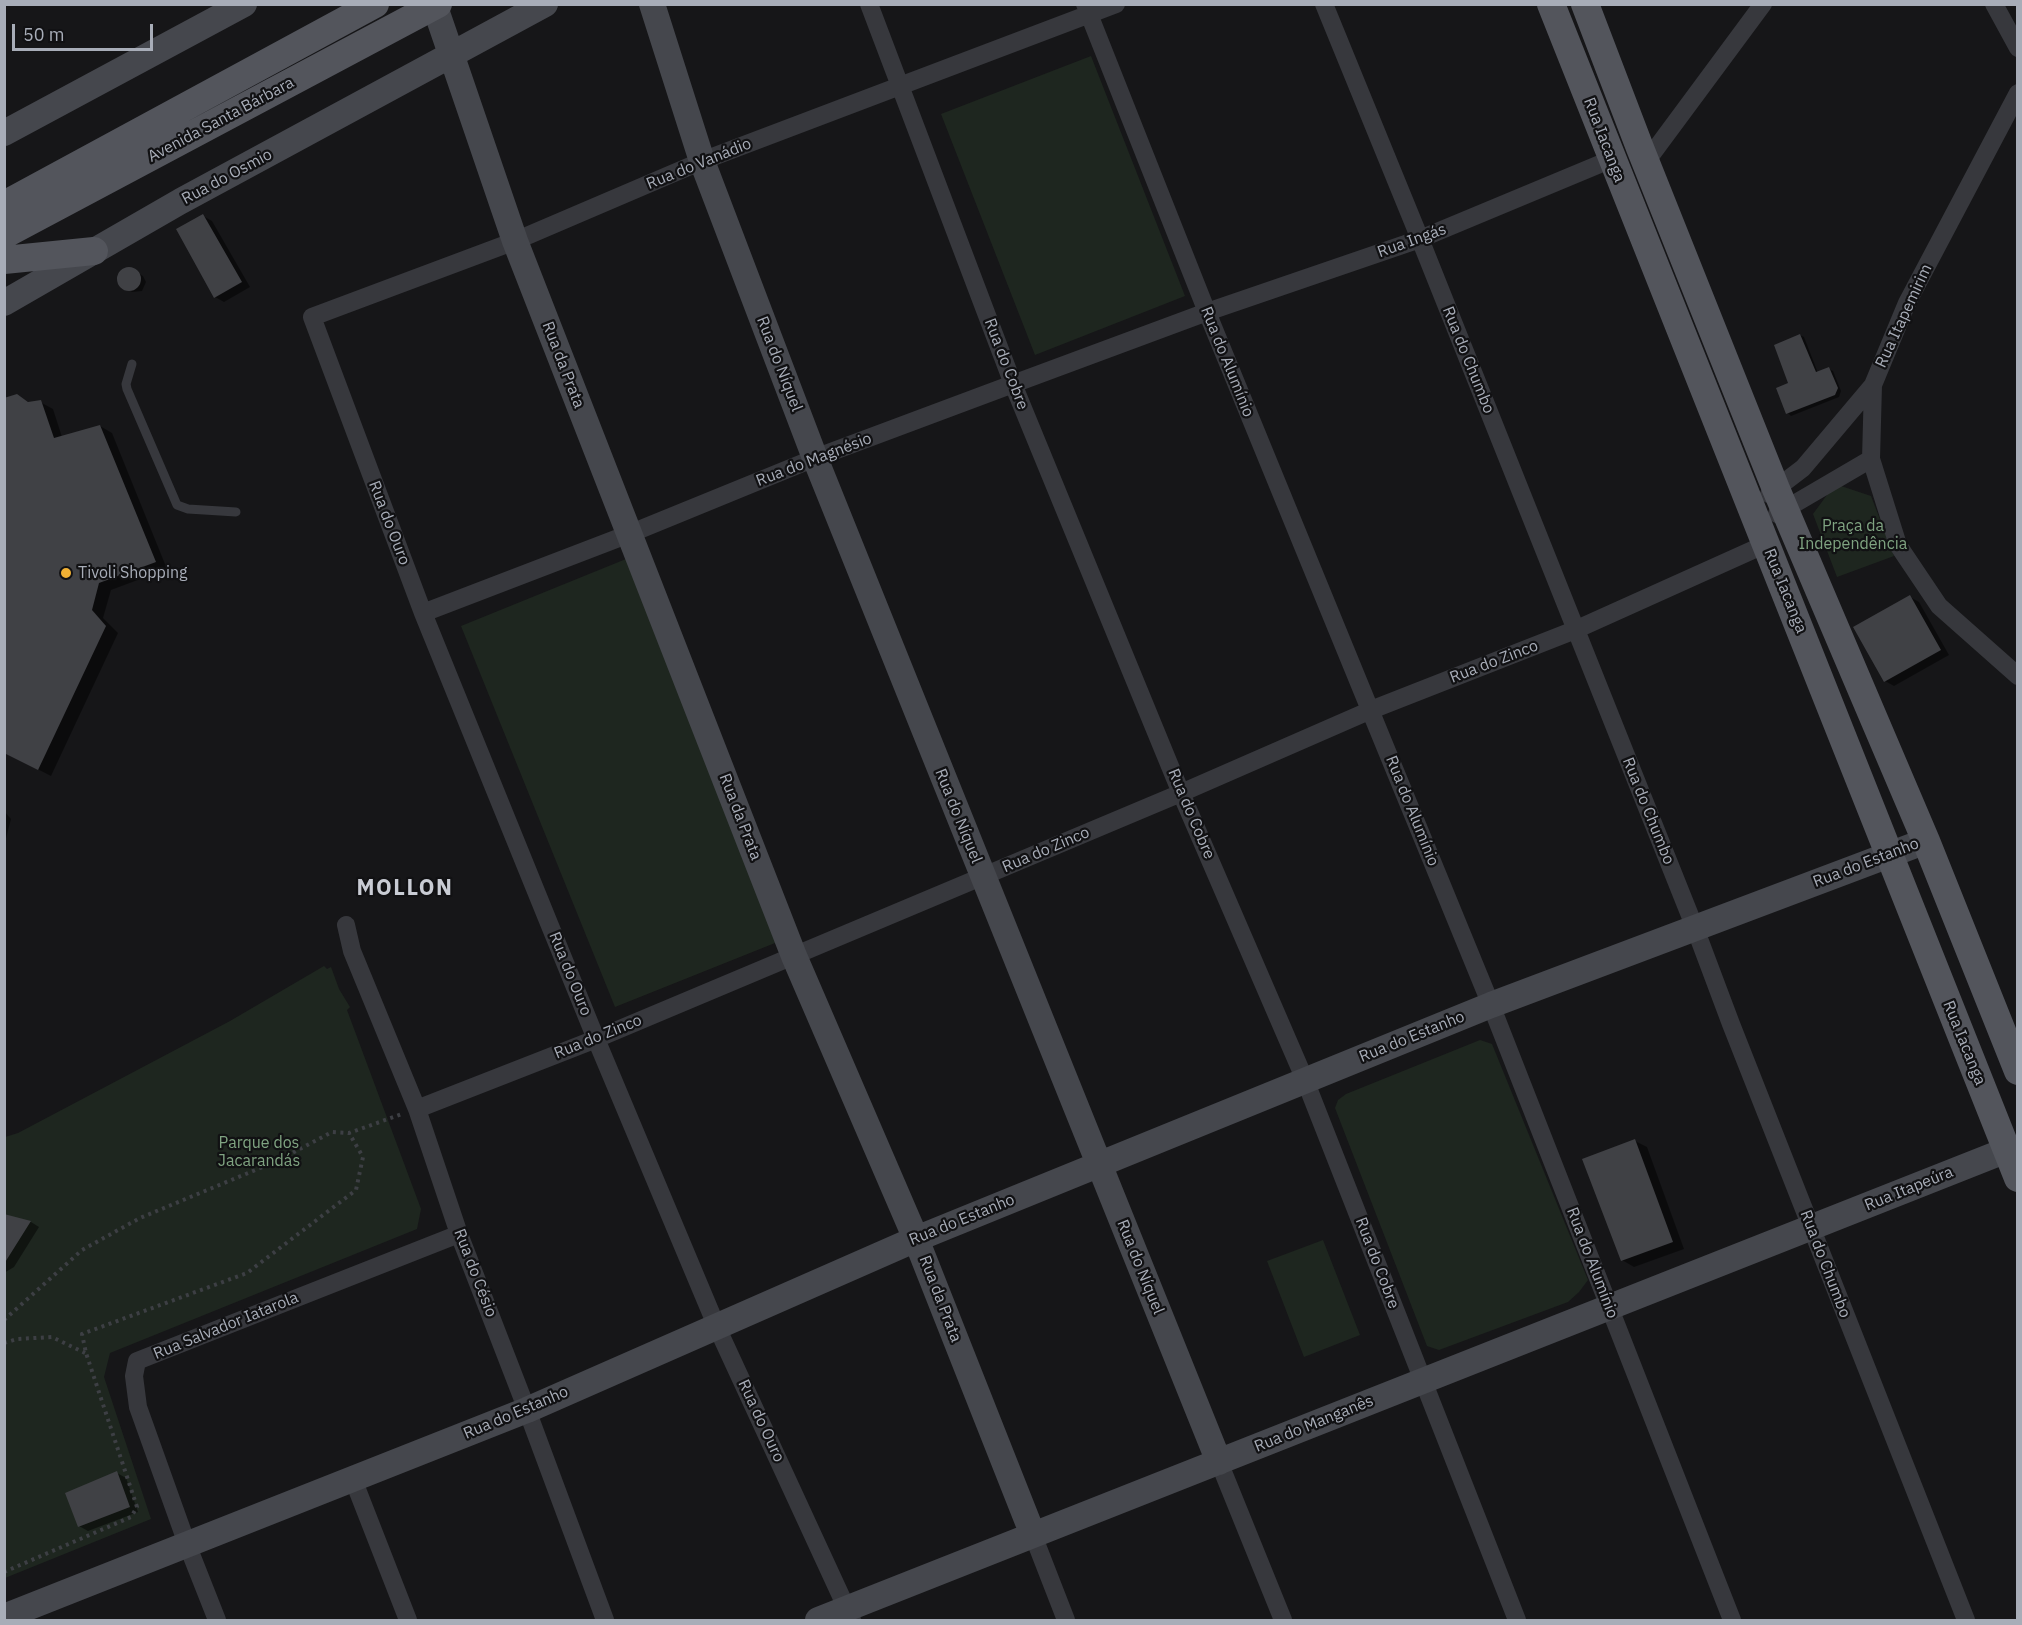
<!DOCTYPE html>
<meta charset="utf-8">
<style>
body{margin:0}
#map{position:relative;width:2022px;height:1625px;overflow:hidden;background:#161618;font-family:"IBM Plex Sans",sans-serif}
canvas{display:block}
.frame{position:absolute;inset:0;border:6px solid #a8adb8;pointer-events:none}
.scale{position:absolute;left:12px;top:24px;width:141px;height:27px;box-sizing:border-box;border:3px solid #a8adb8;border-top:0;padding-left:8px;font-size:18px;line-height:21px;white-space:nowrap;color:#a8adb8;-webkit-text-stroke:4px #111113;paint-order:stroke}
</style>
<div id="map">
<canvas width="2022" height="1625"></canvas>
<div class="frame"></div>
<div class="scale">50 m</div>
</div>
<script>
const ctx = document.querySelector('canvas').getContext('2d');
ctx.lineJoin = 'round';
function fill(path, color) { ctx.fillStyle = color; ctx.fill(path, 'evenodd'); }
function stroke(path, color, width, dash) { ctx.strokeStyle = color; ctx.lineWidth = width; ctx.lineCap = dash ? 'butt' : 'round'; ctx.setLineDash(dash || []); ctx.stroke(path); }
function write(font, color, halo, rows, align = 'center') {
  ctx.font = font + ' "IBM Plex Sans",sans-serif'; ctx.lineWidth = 4.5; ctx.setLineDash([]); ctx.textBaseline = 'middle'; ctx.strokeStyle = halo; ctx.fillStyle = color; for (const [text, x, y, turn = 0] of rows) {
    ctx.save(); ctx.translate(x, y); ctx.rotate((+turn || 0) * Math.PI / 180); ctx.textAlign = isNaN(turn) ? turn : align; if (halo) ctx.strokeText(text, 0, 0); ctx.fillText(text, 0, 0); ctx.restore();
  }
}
fill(new Path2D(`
 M1091,56L1185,296L1035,355L941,114Z
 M1835,484L1871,496L1894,556L1837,577L1813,514Z
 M626,559L780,941L615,1007L461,626Z
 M324,966L327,969L331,967L339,989L350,1007L347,1010L421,1209L417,1229L110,1353L104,1377L151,1519L5,1578V1137L18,1133L230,1021Z
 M1480,1040L1492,1044L1588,1280L1579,1292L1568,1302L1439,1350L1427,1346L1335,1108L1338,1100L1346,1094Z
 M1323,1240L1360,1335L1304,1357L1267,1261Z`), '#1e261f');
fill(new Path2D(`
 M203,216L212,221L250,287L224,302L215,297Z
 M131,269L143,276L146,282L142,291L132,292L120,284V275L124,270Z
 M1800,335L1804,337L1818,373L1829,369L1833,371L1841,391L1839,397L1791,416L1788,413L1778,389L1790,384Z
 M17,395L30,403L40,402L53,409L62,437L100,426L112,433L167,569L111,590L103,618L118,633L51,776L6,753L4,757V399Z
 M1910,597L1919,602L1949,655L1894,686L1885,681Z
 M4,811L11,819L4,846Z
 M1635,1141L1647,1147L1684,1249L1634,1267L1622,1260Z
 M4,1215L31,1222L39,1227L14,1267L4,1273Z
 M117,1473L126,1478L138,1512L88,1531L79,1526Z`), '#0007');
fill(new Path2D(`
 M203,214L242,282L214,298L176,229Z
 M117 279a12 12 0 1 1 24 0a12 12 0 1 1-24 0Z
 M1800,334L1816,372L1829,367L1838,388L1835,395L1786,414L1776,388L1788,383L1774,345Z
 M17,394L28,402L41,400L54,438L100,425L156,562L99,583L92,610L106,626L38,770L4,753V398Z
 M1910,595L1941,650L1884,682L1853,627Z
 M1635,1139L1673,1242L1621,1261L1582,1159Z
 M4,1214L31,1221L4,1264Z
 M117,1471L130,1507L78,1527L65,1493Z`), '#404145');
stroke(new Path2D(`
 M4,1320L82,1250L140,1218L277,1161L332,1132L349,1133L402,1114
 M4,1343L17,1339L52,1337L85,1353
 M4,1572L131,1517L137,1507L86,1353L82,1334L247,1273L356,1190L363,1157L349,1133`), '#3d3f44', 4, [3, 4.5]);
stroke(new Path2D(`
 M132,364L126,384L127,389L177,505L188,509L236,512`), '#37383d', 9);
stroke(new Path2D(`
 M869,4L1013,384L1181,793L1305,1080L1517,1620
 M1085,4L1207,312L1491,1005L1732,1620
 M1324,4L1420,239L1695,928L1731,1024L1966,1620
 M1994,4L2018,48
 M1646,162L1763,4
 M1873,385L1871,459L1898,545L1939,606L2018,676
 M1769,494L1803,468L1873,385L1907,303L2018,93
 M1777,514L1871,459
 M423,613L629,534L815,458L1013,384L1207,312L1420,239L1612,159
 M346,925L352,951L417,1109L459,1234L527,1410L605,1620
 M417,1109L596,1039L1181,793L1371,710L1575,630L1766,544
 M1219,1462L1283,1620
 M353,1479L408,1620
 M1033,1535L1066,1620
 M217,1620L187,1544L138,1407L134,1376L137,1361L459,1234
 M852,1620L716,1325L596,1039L423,613L312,317L515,241L702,161L1116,4`), '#37383d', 18);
stroke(new Path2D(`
 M434,4L515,241L794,956L916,1239L1033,1535
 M652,4L702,161L815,458L1219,1462
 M4,133L244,4
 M4,303L181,201L545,4
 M4,1617L527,1410L916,1239L1491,1005L1926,841
 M818,1620L2007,1150`), '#45474d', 26);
stroke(new Path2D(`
 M1551,4L2018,1178
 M1585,4L1640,148L1776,489L1926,841L2018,1071
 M4,205L375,4
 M4,235L438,4
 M4,260L94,251`), '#53555c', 28);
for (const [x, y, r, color] of [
 [66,573,6,"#f2b134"]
]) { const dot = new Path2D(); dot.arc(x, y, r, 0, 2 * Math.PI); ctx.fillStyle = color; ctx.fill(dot); stroke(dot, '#111113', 2); }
write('16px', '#a8adb8', '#111113', [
 ["Avenida Santa Bárbara",221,120,-28],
 ["Rua Iacanga",1604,140,69],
 ["Rua do Vanádio",699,164,-22],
 ["Rua do Osmio",227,177,-28],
 ["Rua Ingás",1412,241,-20],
 ["Rua Itapemirim",1904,316,-65],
 ["Rua do Chumbo",1468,360,68],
 ["Rua do Alumínio",1227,362,68],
 ["Rua do Níquel",779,364,69],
 ["Rua do Cobre",1006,364,69],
 ["Rua da Prata",563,365,69],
 ["Rua do Magnésio",814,460,-21],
 ["Rua do Ouro",389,523,69],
 ["Rua Iacanga",1785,591,68],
 ["Rua do Zinco",1494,662,-21],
 ["Rua do Alumínio",1412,811,68],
 ["Rua do Chumbo",1648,811,68],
 ["Rua do Cobre",1191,814,67],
 ["Rua do Níquel",958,816,68],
 ["Rua da Prata",740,817,69],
 ["Rua do Zinco",1046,850,-23],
 ["Rua do Estanho",1866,863,-21],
 ["Rua do Ouro",570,974,68],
 ["Rua do Zinco",598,1037,-22],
 ["Rua do Estanho",1412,1037,-22],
 ["Rua Iacanga",1964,1043,68],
 ["Rua Itapeúra",1909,1189,-22],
 ["Rua do Estanho",962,1220,-22],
 ["Rua do Cobre",1377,1263,69],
 ["Rua do Alumínio",1592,1263,69],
 ["Rua do Chumbo",1825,1264,69],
 ["Rua do Níquel",1140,1267,68],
 ["Rua do Césio",475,1273,69],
 ["Rua da Prata",940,1299,69],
 ["Rua Salvador Iatarola",226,1326,-22],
 ["Rua do Estanho",516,1413,-23],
 ["Rua do Ouro",761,1421,65],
 ["Rua do Manganês",1314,1424,-22]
]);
write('16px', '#7fa381', '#111113', [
 ["Praça da",1853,526],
 ["Independência",1853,544],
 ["Parque dos",259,1143],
 ["Jacarandás",259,1161]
]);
write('16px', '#a8adb8', '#111113', [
 ["Tivoli Shopping",78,573]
], 'left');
ctx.letterSpacing = '1.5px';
write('bold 22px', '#c9ccd4', '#111113', [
 ["MOLLON",405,889]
]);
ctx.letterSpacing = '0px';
</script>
